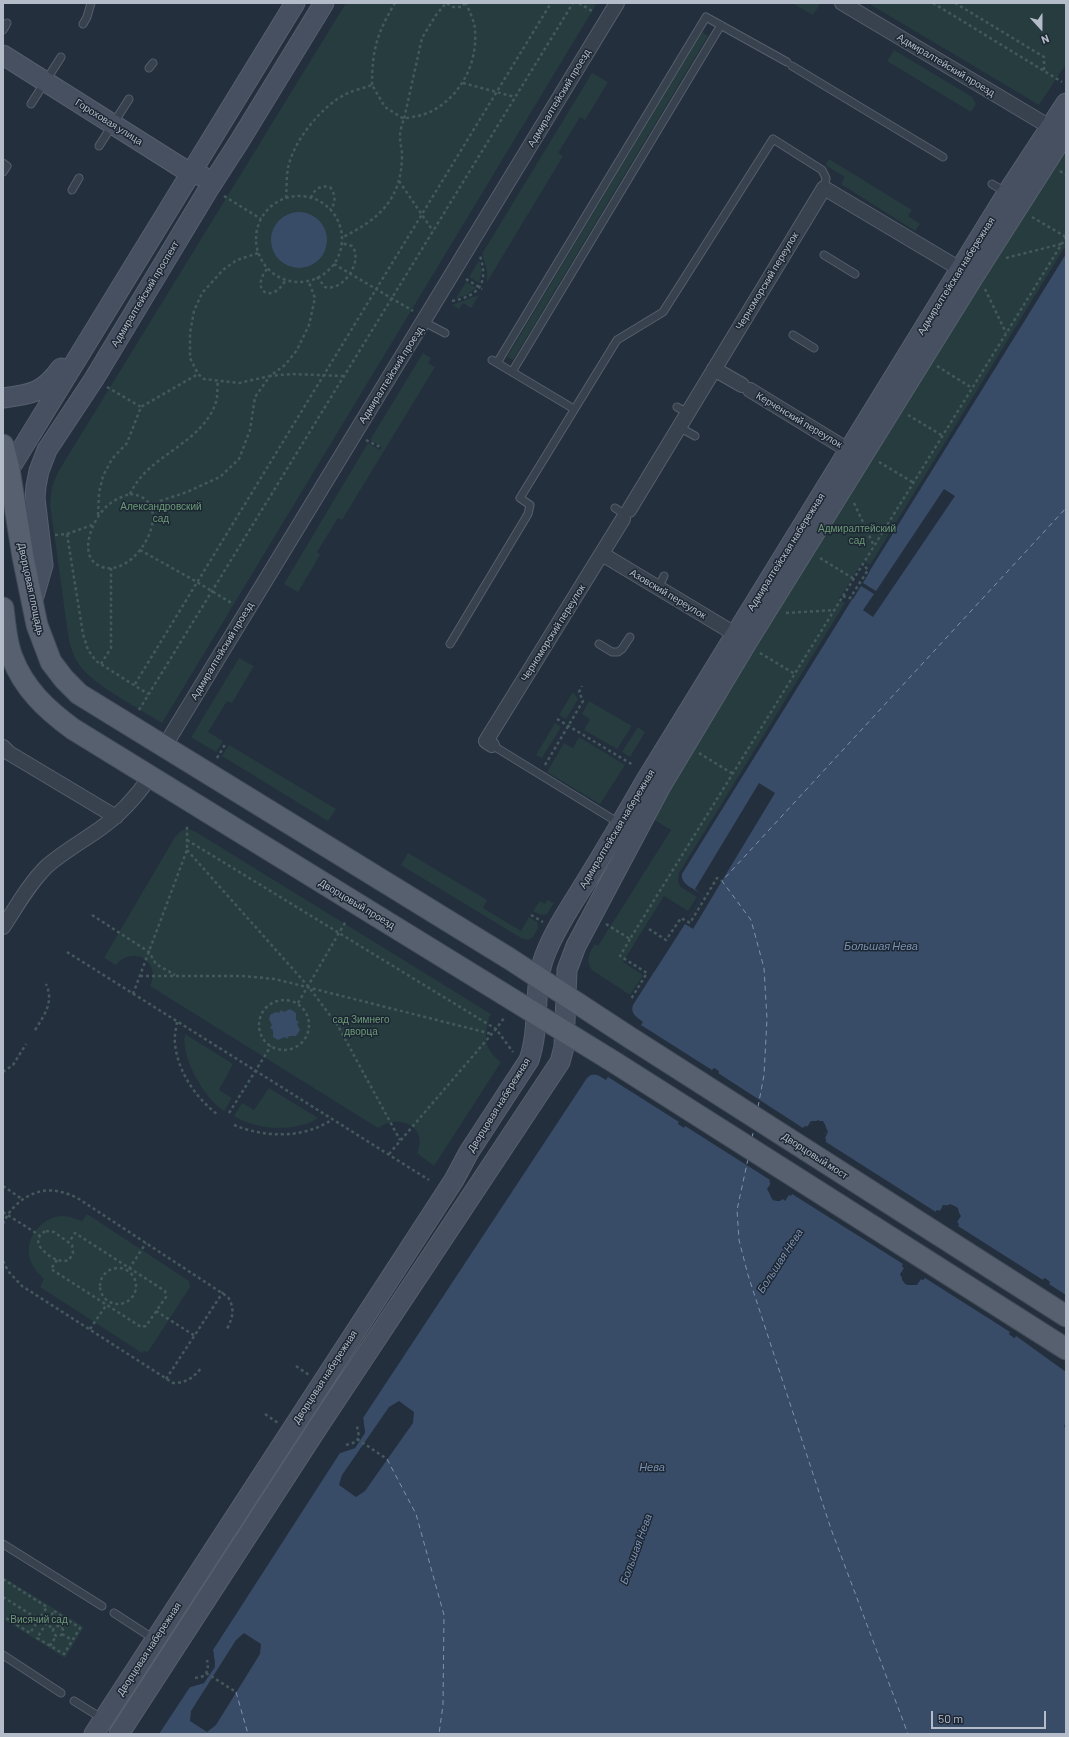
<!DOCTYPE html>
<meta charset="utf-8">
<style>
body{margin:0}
#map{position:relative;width:1069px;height:1737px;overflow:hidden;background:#242f3e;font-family:Barlow,sans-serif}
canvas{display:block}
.frame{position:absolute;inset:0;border:4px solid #b4bcc9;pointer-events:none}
.north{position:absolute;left:1021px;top:8px;width:40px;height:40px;-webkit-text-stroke:3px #1d2633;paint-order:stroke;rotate:159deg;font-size:11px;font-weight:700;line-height:16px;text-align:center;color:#b4bcc9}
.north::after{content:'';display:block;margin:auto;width:14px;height:18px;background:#b4bcc9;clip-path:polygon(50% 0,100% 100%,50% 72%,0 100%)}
.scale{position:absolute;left:931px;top:1711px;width:115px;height:18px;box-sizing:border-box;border:2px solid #b4bcc9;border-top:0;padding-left:5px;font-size:12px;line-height:14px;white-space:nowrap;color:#b4bcc9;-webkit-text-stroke:3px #1d2633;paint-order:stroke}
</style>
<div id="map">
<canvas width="1069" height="1737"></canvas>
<div class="frame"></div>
<div class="north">N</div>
<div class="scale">50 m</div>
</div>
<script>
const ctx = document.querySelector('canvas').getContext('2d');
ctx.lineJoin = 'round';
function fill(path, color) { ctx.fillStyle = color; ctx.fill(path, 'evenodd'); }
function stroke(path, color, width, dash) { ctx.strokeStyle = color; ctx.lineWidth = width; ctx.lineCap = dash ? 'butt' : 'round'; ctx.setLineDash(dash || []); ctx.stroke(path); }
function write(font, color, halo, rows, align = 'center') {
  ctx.font = font + ' Barlow,sans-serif'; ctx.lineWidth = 3; ctx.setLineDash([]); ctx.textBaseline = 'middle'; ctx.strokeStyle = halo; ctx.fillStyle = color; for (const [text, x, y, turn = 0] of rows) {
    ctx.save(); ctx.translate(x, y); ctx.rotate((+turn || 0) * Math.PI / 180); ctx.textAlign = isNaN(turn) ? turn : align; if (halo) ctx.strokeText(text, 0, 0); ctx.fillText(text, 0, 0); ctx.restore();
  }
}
fill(new Path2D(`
 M346,3H597L162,723C140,709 95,686 80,666C73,656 70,646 68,634L50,504L52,487L58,472Z
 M792,3H818L820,4L813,15Z
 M868,3H1066V64L1039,105Z
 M702,32L708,36L513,360L507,357Z
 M894,50L972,97L976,104L971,112L887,61Z
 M592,73L608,82L585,120L580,117L558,153L563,156L487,282V271L482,254Z
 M1066,147V245L870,565L863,561L839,599L845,603L679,873L678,882L681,887L697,897L688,911L664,896L623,962L643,975L630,995L592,970C585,961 589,953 595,944L598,946L671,830L653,819L652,813Z
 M829,159L912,210L908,216L920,224L915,231L841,184L845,177L825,165Z
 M479,260L482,271L479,283L469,277Z
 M466,282L476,288L467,295L456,298Z
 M479,295L471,308L463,303L459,309L452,305Z
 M423,353L431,358L428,363L435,367L342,520L338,518L317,552L320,555L298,592L284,584L368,443L380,450L382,447L370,440Z
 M239,658L254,666L232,703L227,701L208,732L223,741L216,752L192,738V736Z
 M573,692L578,699L566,719L559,715Z
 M589,701L632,726L617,749L584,730L590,719L582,714Z
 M555,723L561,727L542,758L536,755Z
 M638,727L645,732L630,757L622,752Z
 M579,737L625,765L600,804L547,772L564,743L573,748Z
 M229,745L336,809L328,821L222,756Z
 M187,829L196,832L491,1014L488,1019L489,1020C483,1038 486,1051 501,1062L434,1166L417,1153C429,1127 399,1113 378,1128L150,986C162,962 133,944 116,965L104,958L175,837L181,831Z
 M408,853L487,900L483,908L521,931L529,917L537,922L538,928L533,937L528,940L521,938L401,865Z
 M547,900L554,903L547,914L541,915L533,911L540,901L545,904Z
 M185,1034L233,1064L219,1090L232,1098L224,1111C205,1099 180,1057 185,1034Z
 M269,1088L318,1118C295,1133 256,1130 234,1116L242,1103L254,1110Z
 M87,1214L189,1281L190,1287L148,1352L143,1351L142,1353L40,1287L44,1279C38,1273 33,1268 30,1259C23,1236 47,1211 70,1217C74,1218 78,1220 82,1221Z
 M3,1577L84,1627L65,1658L3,1619Z`), '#263c3f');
fill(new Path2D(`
 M271 240a28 28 0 1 1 56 0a28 28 0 1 1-56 0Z
 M1066,254V1422L1064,1426L1066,1429V1734H159L190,1687L204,1683L215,1663L213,1650L340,1453L355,1448L365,1433L363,1418L587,1078C594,1071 599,1076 606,1080L643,1022C637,1017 630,1014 633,1005L703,895C696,889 680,885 682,874ZM714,1068L719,1072L685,1126L678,1124ZM818,1120L825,1124L826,1131L824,1138L826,1140L791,1195L789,1194L780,1201L773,1200C767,1193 772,1187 770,1180L805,1126L807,1127ZM950,1204L958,1208L959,1213L957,1223L959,1224L923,1280L921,1279L914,1285H907L902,1280L904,1268L902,1266L937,1210L940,1211ZM1044,1278L1050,1282L1014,1338L1009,1334Z
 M290,1009L296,1013V1020L299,1022L297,1024L300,1030L296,1036H289L287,1039L285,1037L278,1040L273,1037V1030L270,1028L272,1025L269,1019L270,1015L276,1012L279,1013L281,1010L284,1012Z`), '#394c67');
fill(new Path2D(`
 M944,489L955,496L873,617L863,610L874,594L861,586L853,599L851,598L868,570L870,571L863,583L876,591Z
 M759,783L775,793L693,929L685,924L654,972L652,971L688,916L689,917L703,895L695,889Z
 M641,1025L712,1070L714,1068L719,1071L718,1073L803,1128L805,1126L807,1127L811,1121H823L828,1132L825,1138L826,1139V1142L936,1212L937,1210L940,1211L943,1205L955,1206L961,1216L957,1222L959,1224L958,1226L1043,1280L1045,1278L1050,1282L1049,1284L1066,1295V1372L1016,1336L1015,1338L1009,1334L1010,1332L925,1278L923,1280L921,1279L917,1285L905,1284L900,1274L904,1268L902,1266L903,1264L792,1194L791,1196L789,1195L785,1201L783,1199L778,1201L773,1200L767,1189L771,1183L769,1182L770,1180L685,1126L684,1128L678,1124L679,1122L608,1077ZM714,1071L717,1072L683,1125L681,1123ZM818,1122L822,1123L824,1126L826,1133L822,1138L824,1140L790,1193H787L784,1198L775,1199L771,1194L770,1189L773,1183L772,1181L805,1129H808L811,1124ZM950,1206L954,1207L957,1210L958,1217L955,1222L956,1224L923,1277H920L917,1282L910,1284L906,1283L904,1280L903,1273L906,1268L904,1266L938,1213H941L944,1208ZM1045,1281L1048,1282L1014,1335L1012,1334Z
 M399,1401L414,1412L413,1423L365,1491L356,1497L339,1485L342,1475L389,1407Z
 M363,1418L365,1432L355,1448L340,1453L343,1449L353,1446L363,1432L361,1421Z
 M244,1633L261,1644L260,1654L216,1725L207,1732L190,1721L191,1711L236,1640Z
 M213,1650L215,1667L204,1683L190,1687L187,1691L191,1685L203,1681L213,1667L211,1655Z`), '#242f3e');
stroke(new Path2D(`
 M758,1107L764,1075L767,1019L764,968L751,920L722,881L1066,508
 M752,1138L754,1128
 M748,1159L737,1210L739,1240L748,1275L831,1529L908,1734
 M387,1459L416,1514L444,1615L443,1705L439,1734
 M236,1692L248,1734`), '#7c92b1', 1, [5, 4]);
const lane = new Path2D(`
 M83,24L87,17L91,3
 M3,30L7,23
 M792,66L943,157
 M149,68L153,63
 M31,104L61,57
 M99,146L129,99
 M3,163L7,166L3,172
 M992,184L1007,193
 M72,190L79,178
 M824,255L855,274
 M424,322L445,333
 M793,335L814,348
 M492,360L574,409
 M497,363L706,17L787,62
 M512,372L721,25
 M677,407L688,413
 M679,427L695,436
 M615,508L626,515
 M658,588L664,576
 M450,644L528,514L530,505L520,498L617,340L663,312L773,139L822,170L826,178L824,188
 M599,644L612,652H618L622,649L630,637
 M492,745L619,823
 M3,1544L102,1606
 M114,1613L154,1639
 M3,1655L61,1693
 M74,1701L103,1719`);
const street = new Path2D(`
 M842,3L1050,127
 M714,369L742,385
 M750,390L848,450
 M629,510L824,188L960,269
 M602,554L735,634
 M492,745L486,741L623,519
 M3,747L9,753L116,817
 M164,747L617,3
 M3,927C17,906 28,885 46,867C63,852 83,841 101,828C121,814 136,797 150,777`);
const secondary = new Path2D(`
 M3,55L190,173L202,176
 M3,398C32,394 43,393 61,368
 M4,478L295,3
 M32,603L43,565L35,498L36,486L39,471L47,450L94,379L208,190L239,142L324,3
 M94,1734L454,1180L469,1152L529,1060C541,1025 532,988 545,955C555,929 571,906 585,883C606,849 626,815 646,780L1007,193L1066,103
 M119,1734L320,1424L560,1062L564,1047L567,970L576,946L661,786L746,644L973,278L1066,132`);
const primary = new Path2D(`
 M3,445L9,469L23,557L37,625L51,662L64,679L79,694L510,959L629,1037L1066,1316
 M3,608C5,624 6,642 12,657C24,689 47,710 73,729L614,1062L1066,1349`);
stroke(lane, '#565f6c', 9);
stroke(street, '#565f6c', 16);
stroke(secondary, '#565f6c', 21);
stroke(primary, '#414a57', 23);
stroke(new Path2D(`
 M465,3L462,7H453L446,3L436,15L422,38L404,119C409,117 416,117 422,115C459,103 481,61 474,23C472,17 469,10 466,3
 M579,3L592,11
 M933,3L1062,82
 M955,3L1044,57V70
 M1065,3L1066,4
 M463,83L515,97
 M372,85C372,50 377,33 395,3
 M1060,171L1066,175
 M399,181L433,231
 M224,196L261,219
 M256 239a43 43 0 1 1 86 0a43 43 0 1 1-86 0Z
 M286,198C287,187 286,174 289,164C296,138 322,106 346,94C354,90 364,88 372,85L385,107L404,119C402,124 400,131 400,137C400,143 402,149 402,155C402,200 378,220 341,238
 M311,198C314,189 321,185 330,187C336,195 336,203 330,210
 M1032,217L1066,237
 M258,253L237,260L223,270L202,293L194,311L190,333V358L198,374L204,379L239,383L270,376L285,365L297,350L309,325L315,298L308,280
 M1006,258L1061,244
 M334,264L413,311
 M267,269C250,290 271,305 285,281
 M317,277L325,287C343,292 364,261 352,246L341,243
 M466,279L482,289
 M985,289L1006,333
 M452,301C479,296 489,283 480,256
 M937,366L972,388
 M107,387L141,407
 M908,415L943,436
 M366,440L380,447
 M879,462L914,483
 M130,494C180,498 138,579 102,567C76,558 92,520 106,507C113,500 121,497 130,494Z
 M130,494C148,454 202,445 216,402C218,395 217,387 218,380
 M854,503L874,546
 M152,510L160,501L187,492L220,477L239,459L250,430L255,397L270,376L292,374L344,376
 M98,515L99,493L103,476L112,459L127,443L141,407L198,374
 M67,534L83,634L88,650L96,661L148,694
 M55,535L67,534L92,525
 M140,550L197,582L233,604
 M820,558L854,579
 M843,596L848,598H850L868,570L863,564
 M786,613L834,610
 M760,653L795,674
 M101,664L111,648V568
 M135,684L551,3
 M139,710L573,3
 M557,719L633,765
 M699,753L733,774
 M217,758L226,743
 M545,765L583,701L579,692L582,686
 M187,840L496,1029L504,1018
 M187,850L308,986L338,1026L400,1140
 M92,915L149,952L156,964L175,975
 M531,915L543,922
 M606,924L630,939L1066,237
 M649,929L666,940L681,918L690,923L717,878L722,881
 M630,939L620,956L647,973L631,999
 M67,952L429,1180
 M140,976H243L275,979L492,1034
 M133,994L187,850V826
 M259 1025a25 25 0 1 1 50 0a25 25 0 1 1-50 0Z
 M298,1003L346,921
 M177,1022C176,1029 174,1037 175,1044C178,1072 196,1098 217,1114
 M35,1030C45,1014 54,1002 46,984
 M3,1072L13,1065L26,1044
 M229,1113L271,1046
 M234,1125C258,1135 288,1138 313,1129C320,1127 326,1123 332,1120
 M389,1154L496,1029L513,1052
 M3,1186L22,1199
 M3,1212L39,1235
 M3,1224C12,1202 37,1185 61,1192C67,1193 73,1196 79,1199L228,1297C235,1309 233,1317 227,1329
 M46,1231L54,1232L72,1245L73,1253L69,1260C58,1264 47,1255 40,1247C36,1240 39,1234 46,1231Z
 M57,1260L51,1269L141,1327L146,1326L166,1297L165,1291L75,1233L69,1242
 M3,1261L8,1271L22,1286L173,1383C187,1383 194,1377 202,1367
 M100 1286a18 18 0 1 1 36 0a18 18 0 1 1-36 0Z
 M129,1269L146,1243
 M156,1311L195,1336
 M90,1329L107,1304
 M296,1366L309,1375
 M166,1379L223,1292
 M265,1414L278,1423
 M357,1439L387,1459
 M346,1445L356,1442L359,1437L357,1426
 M3,1579L47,1607L30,1633L3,1616
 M3,1597L54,1629
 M54,1611L80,1628L64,1654L37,1638Z
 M53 1631a5 5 0 1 1 10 0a5 5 0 1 1-10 0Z
 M61,1627L66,1619
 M62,1634L72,1640
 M50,1646L56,1636
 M206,1673L236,1692
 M195,1678L204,1676C209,1670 208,1666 207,1660`), '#44595c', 2.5, [3, 3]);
stroke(lane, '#38414e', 7);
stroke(street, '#38414e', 14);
stroke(secondary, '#465061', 19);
stroke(primary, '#56606e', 21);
write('10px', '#b4bcc9', '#1d2633', [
 ["Адмиралтейский проезд",946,65,31],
 ["Адмиралтейский проезд",559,98,-59],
 ["Гороховая улица",109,122,32],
 ["Адмиралтейская набережная",956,276,-58],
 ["Черноморский переулок",767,281,-59],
 ["Адмиралтейский проспект",145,294,-59],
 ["Адмиралтейский проезд",391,375,-58],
 ["Керченский переулок",799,420,31],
 ["Адмиралтейская набережная",786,552,-58],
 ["Дворцовая площадь",31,589,78],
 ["Азовский переулок",668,594,31],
 ["Черноморский переулок",553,633,-58],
 ["Адмиралтейский проезд",222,651,-59],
 ["Адмиралтейская набережная",617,829,-59],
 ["Дворцовый проезд",357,904,31],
 ["Дворцовая набережная",499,1105,-58],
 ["Дворцовый мост",815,1156,33],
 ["Дворцовая набережная",325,1377,-57],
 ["Дворцовая набережная",149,1649,-57]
]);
write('10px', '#6b9a76', '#1d2633', [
 ["Александровский",161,507],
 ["сад",161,519],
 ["Адмиралтейский",857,529],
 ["сад",857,541],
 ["сад Зимнего",361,1020],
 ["дворца",361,1032],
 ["Висячий сад",39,1620]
]);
write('italic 11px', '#7c92b1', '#1d2633', [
 ["Большая Нева",881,946],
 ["Большая Нева",780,1261,-57],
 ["Нева",652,1467],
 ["Большая Нева",636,1549,-70]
]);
</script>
